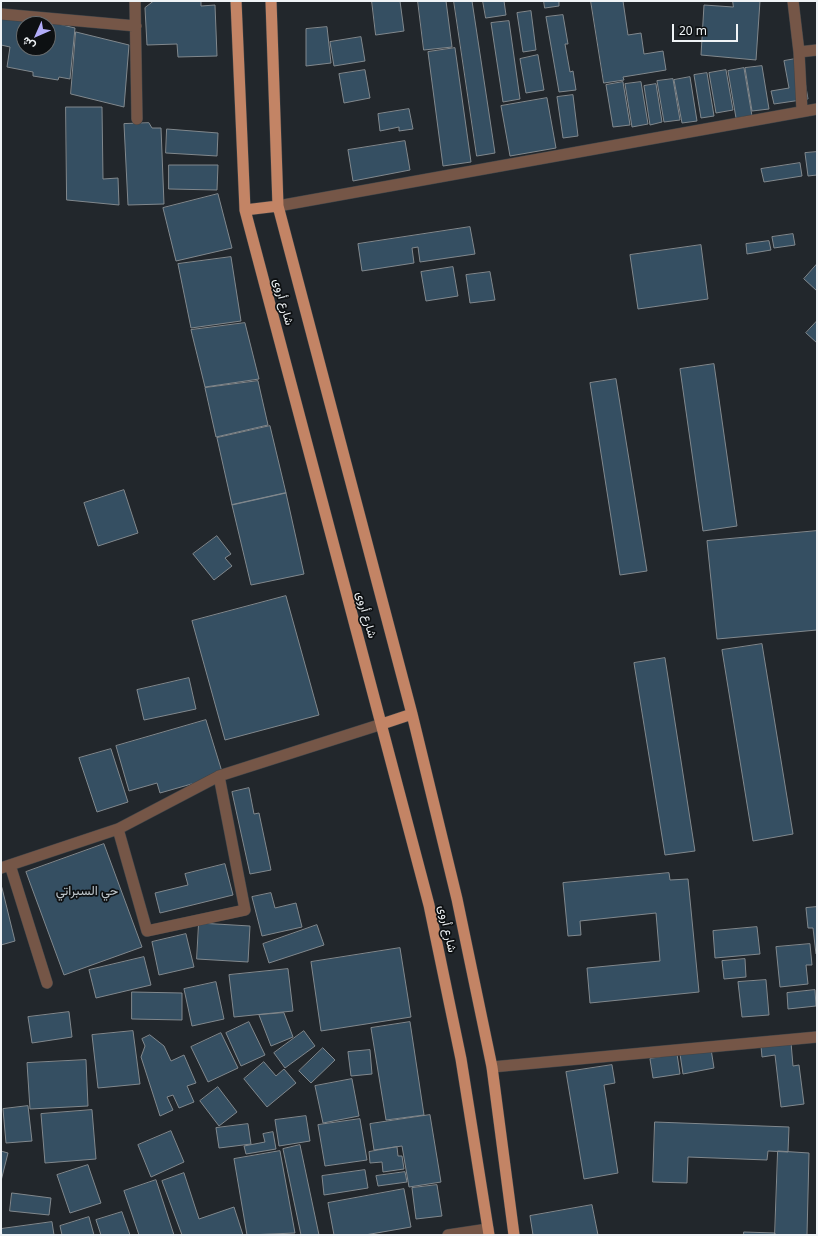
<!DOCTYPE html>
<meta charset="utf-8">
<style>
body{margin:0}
#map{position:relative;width:818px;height:1236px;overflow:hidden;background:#22272c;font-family:"Noto Sans",Vazirmatn,sans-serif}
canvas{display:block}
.frame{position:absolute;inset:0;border:2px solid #eff3f6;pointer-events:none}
.north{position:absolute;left:16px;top:16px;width:40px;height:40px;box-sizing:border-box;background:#0d1012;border:1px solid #676b6d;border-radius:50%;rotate:225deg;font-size:11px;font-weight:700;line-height:16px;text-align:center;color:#eff3f6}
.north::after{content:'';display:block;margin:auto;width:14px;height:18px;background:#b2adf9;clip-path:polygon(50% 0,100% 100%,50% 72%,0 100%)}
.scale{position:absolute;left:672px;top:24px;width:66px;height:18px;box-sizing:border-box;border:2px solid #eff3f6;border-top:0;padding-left:5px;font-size:12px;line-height:14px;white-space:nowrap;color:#eff3f6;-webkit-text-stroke:3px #0d1012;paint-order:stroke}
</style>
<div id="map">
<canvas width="818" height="1236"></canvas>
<div class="frame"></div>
<div class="north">ش</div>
<div class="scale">20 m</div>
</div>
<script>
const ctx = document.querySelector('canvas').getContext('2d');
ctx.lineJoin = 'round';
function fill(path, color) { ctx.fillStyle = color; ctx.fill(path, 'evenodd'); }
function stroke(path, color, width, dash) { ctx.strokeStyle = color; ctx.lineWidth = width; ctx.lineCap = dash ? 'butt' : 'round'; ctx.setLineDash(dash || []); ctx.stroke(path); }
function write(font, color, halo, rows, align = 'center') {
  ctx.font = font + ' "Noto Sans",Vazirmatn,sans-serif'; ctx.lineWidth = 3.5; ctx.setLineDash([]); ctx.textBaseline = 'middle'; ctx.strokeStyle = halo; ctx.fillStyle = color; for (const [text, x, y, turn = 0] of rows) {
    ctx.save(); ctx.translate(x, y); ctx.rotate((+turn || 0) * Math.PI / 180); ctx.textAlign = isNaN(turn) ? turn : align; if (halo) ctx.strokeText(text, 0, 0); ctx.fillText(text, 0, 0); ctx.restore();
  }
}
const building = new Path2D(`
 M154,1H201V6L215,5L217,56L178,57L177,44L147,45L145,8Z
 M372,1H400L404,31L376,35Z
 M418,1H446L452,47L424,50Z
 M454,1H472L495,153L477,156Z
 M483,1H504L506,15L486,18Z
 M544,1H559V6L545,8Z
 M591,1H623L628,35L641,33L644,54L663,51L666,70L623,77L624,80L604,83Z
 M733,1H760L756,60L701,55L704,5L733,7Z
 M1,10L75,28L70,79L59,77L58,80L33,76V72L7,67L10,47L1,45ZM24,24H48V48H24Z
 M531,11L536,50L523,52L517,13Z
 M563,15L568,44H565L570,72L573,71L576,90L559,92L546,17Z
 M509,21L520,99L503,102L491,23Z
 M327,27L331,63L306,66V29Z
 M76,32L129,45L124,107L71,94Z
 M361,37L365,61L334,66L330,42Z
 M455,48L471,162L443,166L428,52Z
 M538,55L544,90L526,93L520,59Z
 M801,58L808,99L774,104L771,91L789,88L784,61Z
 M762,66L769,109L752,111L745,68Z
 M744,68L752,116L736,118L728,71Z
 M365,70L370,98L344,103L339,74Z
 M726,70L733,110L716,113L709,73Z
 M707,73L714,116L701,118L694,75Z
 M690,77L697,121L682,123L674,80Z
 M673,79L680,120L664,122L657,81Z
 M623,82L630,125L613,127L606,85Z
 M641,82L648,124L632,127L625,84Z
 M656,84L662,122L650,125L644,86Z
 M573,95L578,136L563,138L557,97Z
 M547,98L556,148L510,156L501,106Z
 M66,107H102L103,179L118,178L119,205L67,200Z
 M409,109L413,129L399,131V127L380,131L378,114Z
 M149,123L152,128H161L164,204L128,205L124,124Z
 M167,129L218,133L217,156L166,153Z
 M405,141L410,170L353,181L348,150Z
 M817,152V175L808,176L805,153Z
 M800,163L802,176L764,182L761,169Z
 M169,165H218L217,190L169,189Z
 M218,194L232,248L176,261L163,208Z
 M470,227L475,254L420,262L418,247L412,248L414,263L362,271L358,244Z
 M793,234L795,245L774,248L772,237Z
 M769,241L771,250L747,254L746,244Z
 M701,245L708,299L638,309L630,255Z
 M231,257L241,321L191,328L178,264Z
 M817,264V291L804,279Z
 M453,267L458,296L426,301L421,272Z
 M490,272L495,300L470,303L466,275Z
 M817,321V343L806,333Z
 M245,323L259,379L205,387L191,330Z
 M714,364L737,526L703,531L680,369Z
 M616,379L647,571L620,575L590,383Z
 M258,381L268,425L216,437L205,388Z
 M270,426L286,493L232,505L217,438Z
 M124,490L138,533L98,546L84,503Z
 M286,493L304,574L251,585L232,505Z
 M817,531V630L717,639L707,541Z
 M217,536L231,554L225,558L232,566L214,580L193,554Z
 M286,596L319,715L225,740L192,621Z
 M762,644L793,834L753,841L722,650Z
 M665,658L695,851L665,855L634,663Z
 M189,678L196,709L144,720L137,690Z
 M206,720L223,775L160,793L157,783L129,791L116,746Z
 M111,749L128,802L97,812L79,758Z
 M249,788L254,814L259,813L271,870L250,874L232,792Z
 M104,844L142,947L64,975L26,872Z
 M225,864L233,895L160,913L155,893L188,885L185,874Z
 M669,873L670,880L688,879L699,992L590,1003L587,968L660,961L656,913L580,921L581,935L568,936L563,883Z
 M2,888L15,941L1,945V889Z
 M271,893L275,908L296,903L302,927L262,936L252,897Z
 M817,907V954H816L813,928H808L806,908Z
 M199,923L250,926L248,962L197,959Z
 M317,925L324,945L269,963L263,944Z
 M757,927L760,954L715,958L713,931Z
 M186,934L194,967L159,975L152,942Z
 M810,944L812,965H806L808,984L780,987L776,947Z
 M400,948L411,1017L321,1031L311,962Z
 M144,957L151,985L96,998L89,970Z
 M745,959L746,977L724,979L722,961Z
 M288,969L293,1011L234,1017L229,975Z
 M766,980L769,1015L742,1017L738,982Z
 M216,982L224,1019L192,1026L184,989Z
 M815,990L816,1006L788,1009L787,993Z
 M132,992L182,993V1020L132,1019Z
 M69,1012L72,1037L32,1043L28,1017Z
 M284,1013L293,1037L271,1046L259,1015Z
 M249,1022L265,1055L241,1066L226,1033Z
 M410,1022L424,1115L386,1120L371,1028Z
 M133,1031L140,1084L98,1088L92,1035Z
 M304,1031L315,1046L285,1068L274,1053Z
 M221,1033L238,1068L208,1082L191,1047Z
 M150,1035L164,1046L171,1061L184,1055L196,1083L187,1086L194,1102L179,1108L173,1095L167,1097L173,1110L160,1116L141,1057L145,1046L142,1039Z
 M791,1042L793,1066L799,1065L804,1104L781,1107L775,1055L762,1057L761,1046Z
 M323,1048L335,1060L311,1083L299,1071Z
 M711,1049L714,1068L683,1074L680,1054Z
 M370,1050L372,1074L351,1076L348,1052Z
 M677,1054L680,1074L653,1078L650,1059Z
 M86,1060L88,1106L30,1109L27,1063Z
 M264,1062L276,1076L284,1069L296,1083L267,1107L244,1079Z
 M612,1065L615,1083L604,1085L618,1173L584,1179L566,1072Z
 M352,1079L359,1116L323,1123L315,1086Z
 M218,1087L237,1112L219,1126L200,1101Z
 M28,1106L32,1141L6,1143L3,1109Z
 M92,1110L96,1159L45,1163L41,1114Z
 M430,1115L441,1182L409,1187L402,1146L374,1150L370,1124Z
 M306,1116L310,1141L279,1146L275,1120Z
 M360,1119L367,1160L325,1166L318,1125Z
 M655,1122L789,1127L788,1152L768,1151L767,1160L688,1157L687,1183L653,1182Z
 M248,1124L251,1144L219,1148L216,1128Z
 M171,1131L184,1162L151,1177L138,1145Z
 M273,1132L276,1149L246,1154L244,1146L265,1142L263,1134Z
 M300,1145L319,1235H301L283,1149Z
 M397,1147L398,1156H402L404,1169L383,1172L382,1162L370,1163L369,1152Z
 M1,1151L8,1153L1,1181Z
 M280,1151L295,1233L247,1235L234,1159Z
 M778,1151L809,1153L807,1235H775Z
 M88,1165L101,1203L70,1213L57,1175Z
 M365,1170L368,1188L324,1195L322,1176Z
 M405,1172L407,1182L378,1186L376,1176Z
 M184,1173L199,1219L234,1207L243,1235H182L162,1181Z
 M156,1180L174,1235H139L124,1191Z
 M437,1185L442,1216L416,1219L412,1188Z
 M404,1189L411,1227L365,1235H334L328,1203Z
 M12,1193L51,1198L49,1215L10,1211Z
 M592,1205L598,1235H533L530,1216Z
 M122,1212L130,1235H101L96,1220Z
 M89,1217L94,1235H62L60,1226Z
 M52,1222L54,1235H2L1,1229Z
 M744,1232L775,1233V1235H744Z`);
fill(building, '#354f62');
stroke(building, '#81888d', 1);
const minor = new Path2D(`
 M135,1L137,119
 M793,1L799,52L802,111
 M1,14L136,26
 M799,52L817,50
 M278,206L817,109
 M118,829L147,931L245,910L219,776
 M10,865L47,983
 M1,868L118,829L219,776L382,724
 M492,1067L817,1037
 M448,1235L488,1229`);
const primary = new Path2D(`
 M236,1L245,210L429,905L461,1059L489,1235
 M271,1L278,206L412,714L457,899L492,1067L514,1235
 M245,210L278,206
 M382,724L412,714`);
stroke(minor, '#3f4448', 12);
stroke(primary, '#3f4448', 12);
stroke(minor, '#755647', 11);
stroke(primary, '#c38465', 11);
write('12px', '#eff3f6', '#0d1012', [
 ["شارع أروى",283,302,75],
 ["شارع أروى",366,615,75],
 ["شارع أروى",447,929,78]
]);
write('13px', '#bec6cb', '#0d1012', [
 ["حي السبراتي",87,891]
]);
</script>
